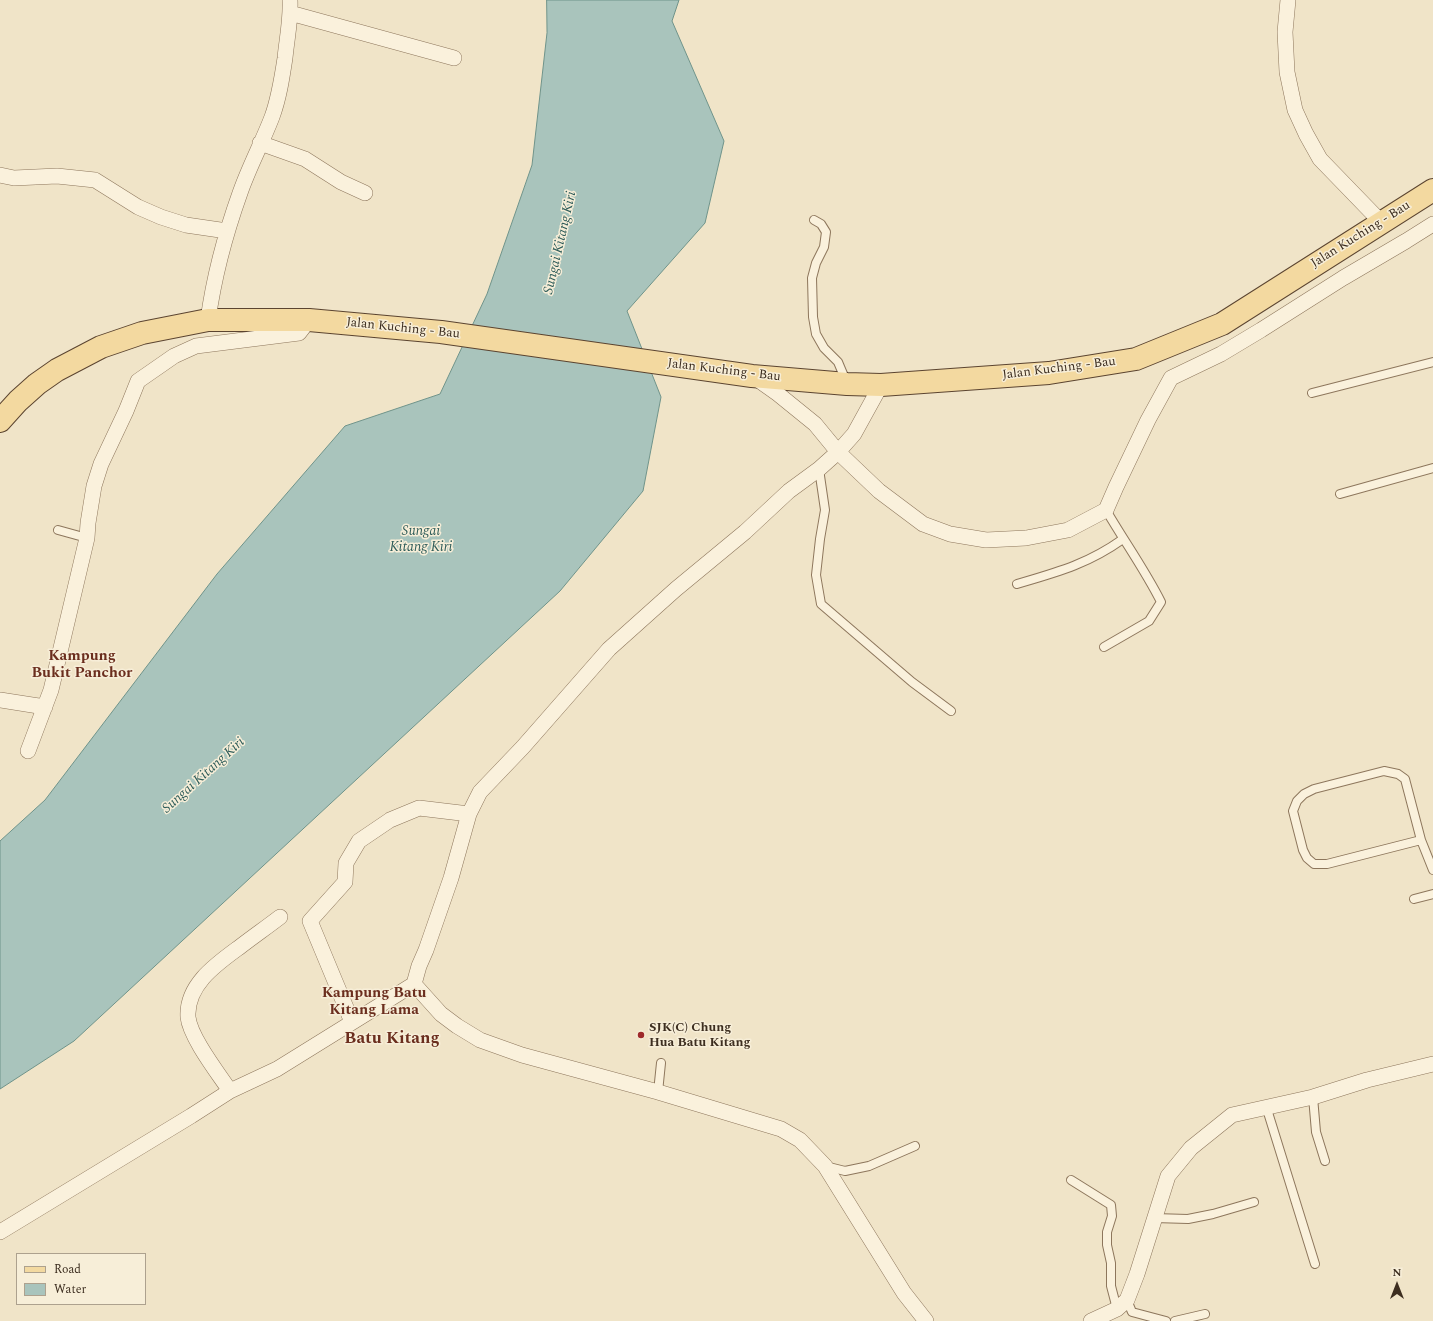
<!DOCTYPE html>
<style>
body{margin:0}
#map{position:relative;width:1433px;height:1321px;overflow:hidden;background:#f0e4c8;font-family:Spectral,serif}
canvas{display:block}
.legend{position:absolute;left:16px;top:1253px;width:130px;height:52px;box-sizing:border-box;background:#f7eed8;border:1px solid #ada18e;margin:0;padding:5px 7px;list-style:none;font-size:12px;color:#3d2e20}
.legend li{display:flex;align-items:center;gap:8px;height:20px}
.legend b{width:20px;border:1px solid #ada18e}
.north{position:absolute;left:1377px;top:1265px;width:40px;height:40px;-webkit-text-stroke:3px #f7eed8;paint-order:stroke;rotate:0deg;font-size:11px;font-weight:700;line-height:16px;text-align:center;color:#3d2e20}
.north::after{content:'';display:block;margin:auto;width:14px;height:18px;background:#3d2e20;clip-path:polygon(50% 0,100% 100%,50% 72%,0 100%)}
</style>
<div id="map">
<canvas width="1433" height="1321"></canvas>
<ul class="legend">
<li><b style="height:5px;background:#f3d9a0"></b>Road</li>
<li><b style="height:11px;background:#a9c4bc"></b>Water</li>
</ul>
<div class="north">N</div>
</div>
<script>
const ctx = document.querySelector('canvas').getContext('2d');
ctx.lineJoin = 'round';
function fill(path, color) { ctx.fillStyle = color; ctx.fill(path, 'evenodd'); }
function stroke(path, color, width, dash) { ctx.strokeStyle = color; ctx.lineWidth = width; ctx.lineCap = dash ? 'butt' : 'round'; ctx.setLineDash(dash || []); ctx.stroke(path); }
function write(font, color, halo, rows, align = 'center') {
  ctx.font = font + ' Spectral,serif'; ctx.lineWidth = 3; ctx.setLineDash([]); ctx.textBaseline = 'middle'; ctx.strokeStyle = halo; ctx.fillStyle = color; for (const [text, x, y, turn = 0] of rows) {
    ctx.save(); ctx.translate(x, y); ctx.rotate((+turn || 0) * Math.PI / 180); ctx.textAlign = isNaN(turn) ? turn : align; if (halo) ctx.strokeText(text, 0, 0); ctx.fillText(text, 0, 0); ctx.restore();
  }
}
const water = new Path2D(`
 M547,0H679L672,21L724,141L705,223L627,311L661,397L643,491L560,591L74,1041L0,1089V841L45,800L217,574L345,426L440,394L487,294L532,165L547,33Z`);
fill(water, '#a9c4bc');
stroke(water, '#6f938a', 1);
const service = new Path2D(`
 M814,220L821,224L826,232L824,247L816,263L812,278L813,317L816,334L824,348L838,362L846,381
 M1312,393L1433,362
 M819,469L825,510L820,539L816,575L821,604L912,682L951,711
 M1340,494L1433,468
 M58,530L87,538
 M1017,584C1058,572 1088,564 1123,539
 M1104,647L1149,621L1161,602C1145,570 1124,541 1106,510
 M1421,840L1327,864H1314L1307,858L1303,850L1293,811L1297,801L1304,794L1314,789L1384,771L1398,774L1405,779L1421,840L1433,870
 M1414,899L1433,894
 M658,1092L661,1063
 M1313,1097L1316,1132L1325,1161
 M1266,1106L1315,1264
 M825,1166L845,1171L869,1166L915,1146
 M1071,1180L1111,1205L1112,1216L1107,1232V1245L1111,1263V1286L1117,1309
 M1154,1218L1188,1219L1213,1214L1254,1202
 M1127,1300L1132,1312L1166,1321
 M1175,1321L1205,1314`);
const minor = new Path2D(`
 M1288,0L1285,32L1287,72L1295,110L1306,134L1320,159L1381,222
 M290,13L454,58
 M260,143L305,159L341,182L365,193
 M0,175L14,178L57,176L95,180L138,207L161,217L186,225L227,231
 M208,320C214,276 225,235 240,193C249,167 262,143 272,117C279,98 282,78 285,58C287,38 291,19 290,0
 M754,377L778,394L815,424L838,452L879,491L923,524L950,534L986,540L1026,538L1068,530L1106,510L1116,487L1148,420L1171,378L1221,354L1261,330L1343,278L1406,241L1433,224
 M0,700L45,707
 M28,751L51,690L87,538L88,523L94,486L101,464L126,411L138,381L174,356L196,346L299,333L309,320
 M414,984L441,1014L457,1026L480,1040L522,1055L658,1092L781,1129L800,1140L825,1166L904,1293L926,1321
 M352,1022L310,921L345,882L346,863L359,841L390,820L419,808L469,814
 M230,1091C218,1073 190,1037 188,1017C186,984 218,963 241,946C254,936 267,927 280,917
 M0,1232L191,1116L230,1091L277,1069L414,984L419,966L426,950L451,878L469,814L480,792L523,747L609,649L676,589L745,532L789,491L819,469L838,452L854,434L881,385
 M1091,1321L1117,1309L1127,1300L1137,1274L1168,1176L1191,1148L1232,1115L1313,1097L1367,1080L1433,1064`);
const primary = new Path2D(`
 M0,421L18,401L37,384L57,370L101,347L142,333L208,320H309L441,332L752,376L847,384L881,385L1049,373L1136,359L1222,324L1433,190`);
stroke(service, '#8d765c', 10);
stroke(minor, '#8d765c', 16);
stroke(primary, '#5b4430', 24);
stroke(service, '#faf1dc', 8);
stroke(minor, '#faf1dc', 15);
stroke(primary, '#f3d9a0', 22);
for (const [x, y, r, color] of [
 [641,1035,4,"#9e2a2b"]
]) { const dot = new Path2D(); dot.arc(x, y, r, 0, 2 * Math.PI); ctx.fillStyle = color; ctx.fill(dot); stroke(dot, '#f7eed8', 1.5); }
write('13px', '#3d2e20', '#f7eed8', [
 ["Jalan Kuching - Bau",1361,235,-32],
 ["Jalan Kuching - Bau",403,329,6],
 ["Jalan Kuching - Bau",1059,369,-7],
 ["Jalan Kuching - Bau",724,371,7]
]);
write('bold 13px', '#3d2e20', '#f7eed8', [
 ["SJK(C) Chung",649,1028],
 ["Hua Batu Kitang",649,1043]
], 'left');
write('italic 14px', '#2f5d5a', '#f7eed8', [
 ["Sungai Kitang Kiri",561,243,-77],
 ["Sungai",421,532],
 ["Kitang Kiri",421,548],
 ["Sungai Kitang Kiri",204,776,-42]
]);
write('bold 15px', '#6b2e1e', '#f7eed8', [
 ["Kampung",82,657],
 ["Bukit Panchor",82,674],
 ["Kampung Batu",374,994],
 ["Kitang Lama",374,1011]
]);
write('bold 17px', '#6b2e1e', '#f7eed8', [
 ["Batu Kitang",392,1040]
]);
</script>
